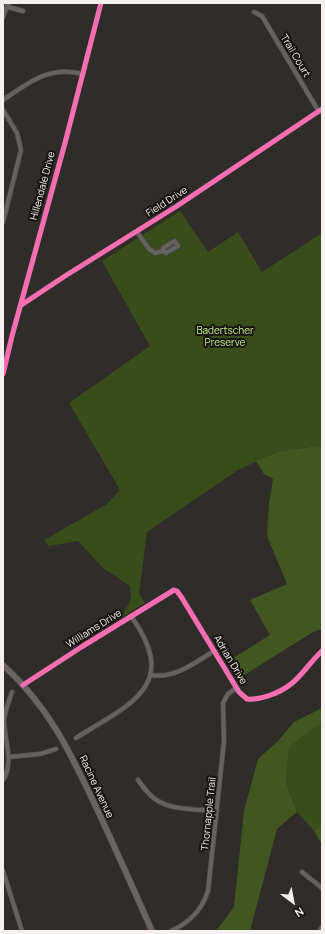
<!DOCTYPE html>
<style>
body{margin:0}
#map{position:relative;width:325px;height:934px;overflow:hidden;background:#2f2c29;font-family:Manrope,sans-serif}
canvas{display:block}
.frame{position:absolute;inset:0;border:4px solid #f5f0ed;pointer-events:none}
.north{position:absolute;left:273px;top:882px;width:40px;height:40px;-webkit-text-stroke:3px #181412;paint-order:stroke;rotate:148deg;font-size:11px;font-weight:700;line-height:16px;text-align:center;color:#f5f0ed}
.north::after{content:'';display:block;margin:auto;width:14px;height:18px;background:#f5f0ed;clip-path:polygon(50% 0,100% 100%,50% 72%,0 100%)}
</style>
<div id="map">
<canvas width="325" height="934"></canvas>
<div class="frame"></div>
<div class="north">N</div>
</div>
<script>
const ctx = document.querySelector('canvas').getContext('2d');
ctx.lineJoin = 'round';
function fill(path, color) { ctx.fillStyle = color; ctx.fill(path, 'evenodd'); }
function stroke(path, color, width, dash) { ctx.strokeStyle = color; ctx.lineWidth = width; ctx.lineCap = dash ? 'butt' : 'round'; ctx.setLineDash(dash || []); ctx.stroke(path); }
function write(font, color, halo, rows, align = 'center') {
  ctx.font = font + ' Manrope,sans-serif'; ctx.lineWidth = 4; ctx.setLineDash([]); ctx.textBaseline = 'middle'; ctx.strokeStyle = halo; ctx.fillStyle = color; for (const [text, x, y, turn = 0] of rows) {
    ctx.save(); ctx.translate(x, y); ctx.rotate((+turn || 0) * Math.PI / 180); ctx.textAlign = isNaN(turn) ? turn : align; if (halo) ctx.strokeText(text, 0, 0); ctx.fillText(text, 0, 0); ctx.restore();
  }
}
fill(new Path2D(`
 M180,211L208,252L238,232L262,272L322,233V354L321,355L322,357V445L277,452L238,470L147,532L139,593L145,603L122,617L131,599L130,586L103,568L78,541L49,546L44,540L107,504L120,490L69,403L150,346L102,261Z
 M322,723V824L314,831L297,812L286,782L289,747Z`), '#394d1b');
fill(new Path2D(`
 M322,445V629L313,632L238,679L227,662L270,635L250,600L287,584L267,536L269,503L273,479L264,474L256,461L277,452Z
 M322,708V723L289,747L286,782L297,812L277,829L250,931H216L234,907L244,811L258,759L278,741L294,722Z
 M322,824V845L314,831Z`), '#41571f');
const street = new Path2D(`
 M8,7L23,11
 M254,12L262,16L319,112
 M3,17L8,3
 M3,100C28,83 50,65 82,74
 M3,110L17,133L21,150L3,222
 M137,232L149,249L155,253L164,251L163,248L175,241L178,246L166,253L164,251
 M21,305L65,276L177,206L322,109
 M3,374L12,336L65,143L101,3
 M151,675C175,679 194,663 214,651
 M23,685L83,646L174,590L177,591L182,598L239,692L247,699C255,700 261,698 268,696C298,686 302,670 322,651
 M76,738C130,704 181,686 131,616
 M8,757L40,754L56,749
 M3,780C14,763 5,741 4,722C4,712 9,702 12,692
 M138,780C143,787 148,794 155,799C171,811 198,809 217,811
 M3,871L22,931
 M302,872L322,888
 M171,931C189,923 202,910 208,891L224,741L223,703L228,694L236,688
 M320,931L322,927`);
const secondary = new Path2D(`
 M3,665C50,708 70,752 97,809C116,850 134,890 152,931`);
stroke(street, '#4b4947', 5.5);
stroke(secondary, '#4b4947', 7);
stroke(street, '#656260', 4);
stroke(secondary, '#6a6463', 5.5);
stroke(new Path2D(`
 M20,306L65,276L177,206L322,109
 M3,374L12,336L65,143L101,3
 M23,685L83,646L174,590L177,591L182,598L239,692L247,699C255,700 261,698 268,696C298,686 302,670 322,651`), '#f96db3', 5);
write('10px', '#f5f0ed', '#181412', [
 ["Trail Court",295,56,59],
 ["Hillendale Drive",43,186,-75],
 ["Field Drive",167,202,-33],
 ["Williams Drive",94,629,-32],
 ["Adrian Drive",230,660,59],
 ["Racine Avenue",96,787,65],
 ["Thornapple Trail",209,814,-84]
]);
write('10px', '#c6f786', '#181412', [
 ["Badertscher",225,331],
 ["Preserve",225,343]
]);
</script>
